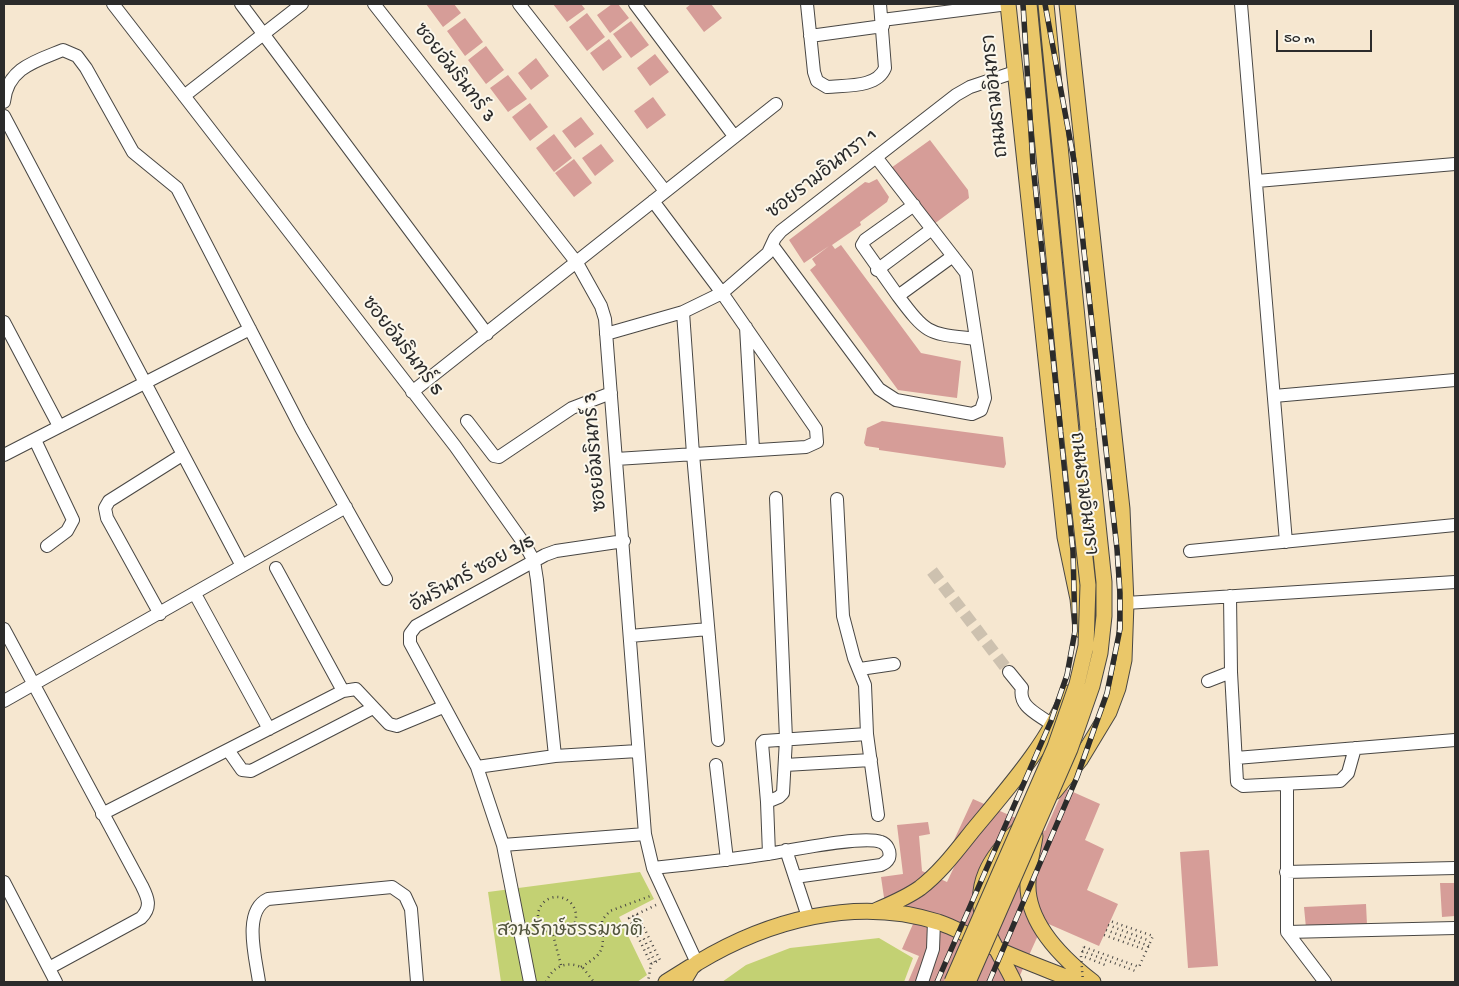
<!DOCTYPE html>
<meta charset="utf-8">
<style>
body{margin:0}
#map{position:relative;width:1459px;height:986px;overflow:hidden;background:#f6e7d0;font-family:"Gochi Hand",sans-serif}
canvas{display:block}
.frame{position:absolute;inset:0;border:5px solid #2b2b2b;pointer-events:none}
.scale{position:absolute;left:1276px;top:30px;width:96px;height:22px;box-sizing:border-box;border:2px solid #2b2b2b;border-top:0;padding-left:6px;font-size:15px;line-height:18px;white-space:nowrap;color:#2b2b2b;-webkit-text-stroke:4px #fbf7ec;paint-order:stroke}
</style>
<div id="map">
<canvas width="1459" height="986"></canvas>
<div class="frame"></div>
<div class="scale">50 m</div>
</div>
<script>
const ctx = document.querySelector('canvas').getContext('2d');
ctx.lineJoin = 'round';
function fill(path, color) { ctx.fillStyle = color; ctx.fill(path, 'evenodd'); }
function stroke(path, color, width, dash) { ctx.strokeStyle = color; ctx.lineWidth = width; ctx.lineCap = dash ? 'butt' : 'round'; ctx.setLineDash(dash || []); ctx.stroke(path); }
function write(font, color, halo, rows, align = 'center') {
  ctx.font = font + ' "Gochi Hand","Playpen Sans Thai",sans-serif'; ctx.lineWidth = 4; ctx.setLineDash([]); ctx.textBaseline = 'middle'; ctx.strokeStyle = halo; ctx.fillStyle = color; for (const [text, x, y, turn = 0] of rows) {
    ctx.save(); ctx.translate(x, y); ctx.rotate((+turn || 0) * Math.PI / 180); ctx.textAlign = isNaN(turn) ? turn : align; if (halo) ctx.strokeText(text, 0, 0); ctx.fillText(text, 0, 0); ctx.restore();
  }
}
fill(new Path2D(`
 M640,872L654,899L619,917L647,975L637,982H501L488,892Z
 M879,938L913,958L904,982H722L746,965L790,948Z`), '#c3d173');
fill(new Path2D(`
 M426,4H454L461,13L443,27Z
 M553,4H581L585,9L567,22Z
 M612,4H618L629,18L610,33L597,15Z
 M691,4H711L722,18L704,32L686,8Z
 M587,13L605,37L587,51L569,27Z
 M465,18L483,42L465,56L447,31Z
 M631,21L649,45L631,58L613,34Z
 M609,39L622,57L603,71L590,53Z
 M486,46L504,70L486,84L468,60Z
 M655,54L669,72L650,86L637,68Z
 M536,58L549,76L531,90L518,73Z
 M508,75L527,99L508,112L490,88Z
 M653,97L666,115L647,129L634,111Z
 M530,103L548,127L530,141L512,117Z
 M581,117L594,134L575,148L562,131Z
 M554,134L572,158L554,172L536,148Z
 M930,140L968,190L969,198L934,224L891,168Z
 M601,144L614,161L595,176L582,158Z
 M574,159L592,183L574,197L555,173Z
 M877,179L889,197L887,202L860,222L861,225L832,245L835,249L841,245L921,353L961,361L957,398L898,390L810,270L816,265L812,259L829,246L804,263L789,240L865,182L869,183Z
 M882,421L1003,437L1006,464L1004,468L879,450V448L866,446L864,443L867,428Z
 M1064,788L1100,804L1085,840L1104,849L1087,890L1118,904L1099,946L1044,922L1017,982H976L1038,841L1011,830L944,982H908L919,956L902,949L913,924L886,911L881,877L903,874L897,825L928,822L930,834L919,836L922,871L947,882L955,865L949,851L973,799L1045,831Z
 M1209,850L1218,966L1188,968L1180,852Z
 M1440,883H1455V916L1442,917Z
 M1366,904L1367,925L1306,928L1304,907Z`), '#d69d98');
stroke(new Path2D(`
 M932,571L1009,672`), '#cdc1af', 12, [12, 6]);
const minor = new Path2D(`
 M113,4L455,446L525,545L534,561L537,580L555,756
 M241,4L487,334
 M374,4L577,263L601,306L605,319L645,834L653,868L697,963
 M519,4L665,191
 M635,4L734,136
 M807,4L814,72L817,81L827,87C846,85 877,88 885,68L880,4
 M1241,4L1286,542
 M882,20L1008,4
 M810,36L883,26
 M184,96L302,4
 M4,102C7,68 36,61 63,50L77,56L86,68L133,152L177,188L301,428L386,579
 M4,116L242,566L4,701
 M1257,181L1455,164
 M772,245L879,389L896,400L972,414L981,410L985,398L966,273L876,157
 M953,256L898,296C928,336 928,333 976,339
 M877,270L932,229
 M898,296L862,245L865,240L914,205
 M683,312L693,454L718,740
 M4,322L59,426
 M746,327L753,449
 M606,334L683,312L722,293L768,253L775,238L781,231L956,95L970,87L1015,72
 M412,392L776,104
 M1274,396L1455,380
 M467,421L494,456L499,457L572,408L611,393
 M35,440L73,520L67,531L47,546
 M4,455L250,329
 M616,459L806,447L817,442L816,429L722,293L653,201
 M1190,551L1455,525
 M242,566L346,507
 M276,568L343,691
 M195,594L269,729
 M1126,603L1455,582
 M160,614L107,518L105,508L109,501L182,455
 M4,629L142,886C148,898 152,907 141,918L49,968
 M630,636L708,629
 M860,669L894,664
 M1009,672L1022,688C1018,707 1038,714 1051,724
 M1231,672L1237,782L1243,786L1340,781L1348,773L1355,748
 M1208,681L1231,672L1230,596
 M867,734L878,815
 M228,750L242,770L251,771L373,708
 M1236,758L1455,740
 M716,765L727,860
 M785,765L871,760
 M477,767L555,756L638,751
 M1287,785V932L1325,982
 M767,802L762,743L764,741L867,734L865,685L854,658L843,616L837,499
 M102,814L343,691L356,689L389,724L397,726L443,707
 M503,845L645,834
 M786,850L808,917
 M769,854L767,802L779,797L783,793L786,739L776,498
 M653,868C691,864 729,860 767,854C789,851 862,835 881,842C887,844 891,851 889,858C887,862 885,863 881,865L795,877
 M1286,872L1455,868
 M4,882L56,982
 M1287,932L1455,928
 M259,982C256,959 242,911 268,899L392,887L405,896L411,909L417,982
 M530,982L503,845L477,767L410,643V634L416,626L545,555L556,551L624,541
 M922,982L933,949L934,921`);
const major = new Path2D(`
 M1008,4L1065,537L1078,599L1081,630
 M1029,4L1071,431
 M1046,4L1088,429
 M1054,792L1080,760L1109,712L1118,688L1124,660L1126,603L1122,509L1067,4
 M1035,836C1033,851 1028,866 1028,882C1026,923 1062,958 1093,982
 M875,911C891,904 906,898 920,888C941,872 957,850 974,829C1007,789 1049,742 1068,693
 M666,982L690,967
 M683,982L692,967L697,963C768,920 856,896 938,922C958,929 977,940 997,949C1023,961 1051,971 1078,982
 M1014,982C1006,964 993,946 986,927C970,886 991,856 1019,829`);
stroke(minor, '#494744', 14);
stroke(major, '#494744', 17);
stroke(new Path2D(`
 M538 916a19 19 0 1 1 38 0a19 19 0 1 1-38 0Z
 M637,914L660,960L651,964L648,982
 M633,916L655,962
 M1108,925L1150,941
 M1106,930L1149,946
 M553,935L561,965
 M1104,935L1146,950
 M1084,947L1139,967L1153,936L1110,921
 M1082,951L1138,972
 M1085,957L1105,965
 M651,964L629,918L656,905
 M581,967C607,952 603,948 602,920L610,911L653,895
 M546,982C553,966 567,960 583,968L594,982`), '#494744', 2.5, [1, 4]);
stroke(minor, '#fff', 12);
stroke(major, '#eac769', 15);
const rail = new Path2D(`
 M937,982L1051,721L1067,675L1075,631L1073,551L1033,165L1023,4
 M989,982L1077,777L1107,693L1120,629V593L1117,549L1074,161L1045,4`);
stroke(rail, '#2b2b2b', 5.5);
stroke(rail, '#fbf7ec', 4, [11]);
const majorBridge = new Path2D(`
 M952,982L1055,747L1077,684L1086,646L1088,585L1071,431
 M968,982L1070,749L1092,686L1100,653L1104,616V582L1088,429`);
stroke(majorBridge, '#494744', 17, []);
stroke(new Path2D(`
 M1083,982L1081,956L1084,947`), '#494744', 2.5, [1, 4]);
stroke(majorBridge, '#eac769', 15);
write('19px', '#2b2b2b', '#fbf7ec', [
 ["ซอยอัมรินทร์ 3",453,74,52],
 ["ถนนรามอินทรา",997,96,-96],
 ["ซอยรามอินทรา 1",823,175,-38],
 ["ซอยอัมรินทร์ 5",401,347,52],
 ["ซอยอัมรินทร์ 3",597,452,-95],
 ["ถนนรามอินทรา",1082,494,83],
 ["อัมรินทร์ ซอย 3/5",473,575,-29]
]);
write('19px', '#51543d', '#fbf7ec', [
 ["สวนรักษ์ธรรมชาติ",570,932]
]);
</script>
